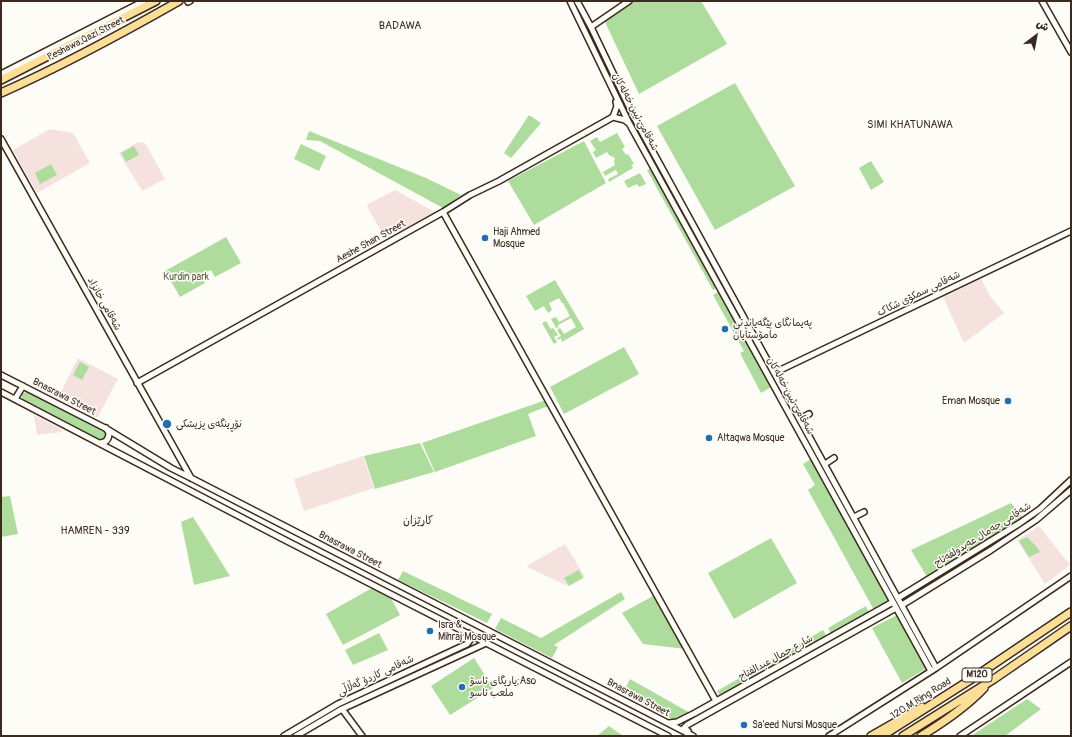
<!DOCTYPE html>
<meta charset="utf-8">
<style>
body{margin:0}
#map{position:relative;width:1072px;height:737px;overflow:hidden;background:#fdfcf7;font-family:Pangolin,"Playpen Sans Arabic",sans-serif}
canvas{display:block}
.frame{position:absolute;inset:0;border:2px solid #3b2a1e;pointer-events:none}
.north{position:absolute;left:1016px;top:16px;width:40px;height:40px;-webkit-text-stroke:3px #fdfcf7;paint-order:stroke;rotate:32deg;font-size:11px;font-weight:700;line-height:16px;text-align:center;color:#3b2a1e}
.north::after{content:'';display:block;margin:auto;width:14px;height:18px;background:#3b2a1e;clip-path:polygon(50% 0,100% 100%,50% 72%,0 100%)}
</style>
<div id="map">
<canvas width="1072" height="737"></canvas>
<div class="frame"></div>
<div class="north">ش</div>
</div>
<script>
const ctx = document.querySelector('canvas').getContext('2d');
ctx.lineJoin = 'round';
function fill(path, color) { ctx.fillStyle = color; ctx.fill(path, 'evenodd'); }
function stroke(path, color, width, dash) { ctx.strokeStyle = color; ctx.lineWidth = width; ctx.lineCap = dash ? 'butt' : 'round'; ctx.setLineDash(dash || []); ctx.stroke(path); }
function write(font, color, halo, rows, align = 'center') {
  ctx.font = font + ' Pangolin,"Playpen Sans Arabic",sans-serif'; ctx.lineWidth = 3; ctx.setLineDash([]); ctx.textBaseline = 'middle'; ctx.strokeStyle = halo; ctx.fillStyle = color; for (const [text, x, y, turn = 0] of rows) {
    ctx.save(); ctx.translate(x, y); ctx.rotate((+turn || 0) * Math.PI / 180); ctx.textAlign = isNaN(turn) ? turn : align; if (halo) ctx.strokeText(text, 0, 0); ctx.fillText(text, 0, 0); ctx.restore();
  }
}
fill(new Path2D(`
 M50,129L73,133L90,163L37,193L13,150Z
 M138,142L145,143L165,179L142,191L119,153Z
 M395,190L435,212L385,239L367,206L368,204Z
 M981,279L990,296L1004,313L964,343L943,297Z
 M78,358L118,379L97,418L58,398Z
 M34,415L61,429L62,432L37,435Z
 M363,456L374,488L304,511L294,479Z
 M1039,526L1070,565L1045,584L1017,540Z
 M565,544L585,577L568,586L527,567L528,565Z`), '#f5e2de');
fill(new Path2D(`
 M632,1H701L727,44L639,94L604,20Z
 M735,83L795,186L715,230L657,126Z
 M529,115L541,123L511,158L504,153Z
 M309,131L426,178L461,195L443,208L320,141L306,140Z
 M617,133L625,147L622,149L626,155L628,154L634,164L631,165L633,168L609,182L608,179L618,174L616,170L605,176L603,172L615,165L614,162L615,158L609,155L607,152L596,158L593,152L596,150L590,141L597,137L600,142Z
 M584,141L606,183L534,225L508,181Z
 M301,144L326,156L319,171L294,159Z
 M134,146L139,155L126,162L121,153Z
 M871,161L884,182L871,190L859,168Z
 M51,164L57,175L40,184L35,173Z
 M652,168L718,287L713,290L647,170Z
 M640,173L646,184L639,187L637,184L628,188L624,181Z
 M226,237L241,263L215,277L211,270L201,275L205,283L180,297L165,271Z
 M555,280L584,329L562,342L561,338L558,340L557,338L561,336L557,330L560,328L564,334L576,327L571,318L558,325L559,327L556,328L551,319L556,317L559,322L570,316L563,303H562L559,298L549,303L552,310L548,313L544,306L535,311L526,296Z
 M718,292L771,387L761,393L740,353L744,351L713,295Z
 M546,321L551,329L553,328L558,335L554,337L557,342L554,344L542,323Z
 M624,347L639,374L564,414L550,387Z
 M80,362L89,367L82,380L73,375Z
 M26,392H29L103,430L106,434L104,439L99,440L81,432L22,400V394Z
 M546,400L548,406L528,414L536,436L435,472L422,443Z
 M420,443L434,472L375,489L364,456Z
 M811,459L889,601L874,610L808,490L815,485L803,464Z
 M10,496L18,534L1,537V497Z
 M1011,503L1023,518L927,577L911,550Z
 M193,517L230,576L194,585L181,522Z
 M1027,537L1036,546L1040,552L1029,557L1019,541Z
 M771,538L797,583L734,619L708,573Z
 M579,570L583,578L569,586L564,578Z
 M403,571L492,614L487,623L398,580Z
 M372,588L391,598L400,615L343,645L326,614Z
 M621,592L625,599L554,645L558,647L552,658L495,629L501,618L541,638Z
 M655,595L685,649L643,644L622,613Z
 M866,606L869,613L831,634L828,628Z
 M897,615L927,668L902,683L872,628Z
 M823,630L827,637L720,696L717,691Z
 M379,633L388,650L353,665L345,650Z
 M474,658L493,688L450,715L431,686Z
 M630,679L692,714L676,721L623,693Z
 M1027,699L1041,709L1005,736H971Z
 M609,726L623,736H597Z`), '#aedc9c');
const secondary = new Path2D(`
 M570,1L629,123L931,671
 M577,1L591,27L635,119L936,668
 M1042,1L1071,52
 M188,2L190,1
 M591,27L629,1
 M1,74L144,1
 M613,117L625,120L627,122
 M1,139L191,478
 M443,212L716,701
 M774,373L1071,231
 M1,375L105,428L171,468L191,478L693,736
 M137,383L443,212L470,195L499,181L613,117L617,106L616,102
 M1,392L281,538L668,736
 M15,399L23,386
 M800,419L809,414
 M99,443C106,443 109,439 109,433L106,428
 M825,464L834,458
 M854,517L864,512
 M898,598L1020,523L1040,509L1071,480
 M902,605L991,550L1036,520L1071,490
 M342,709L362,736
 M669,723L677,722L695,713L893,602
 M688,731L684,728L687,725L896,608
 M284,736L338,704L467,644L470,640L468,633
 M296,736L342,709L486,643
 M829,736L936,668L1071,576
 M960,736L1071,662`);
const highway = new Path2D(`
 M1,80L156,1
 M1,93C62,66 121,34 179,1
 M871,736L922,707
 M882,736L970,680L1071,612
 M903,736L994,679L1071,626
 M921,736C944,722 966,707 984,688`);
stroke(secondary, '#3b2a1e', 8);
stroke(highway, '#3b2a1e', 10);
stroke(secondary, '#fdfcf7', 5);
stroke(highway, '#fbdf96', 7);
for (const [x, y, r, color] of [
 [485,238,4,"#1f6fb2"],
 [725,329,4,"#1f6fb2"],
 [1008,401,4,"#1f6fb2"],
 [167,424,5,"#1f6fb2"],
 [709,438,4,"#1f6fb2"],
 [430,631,4,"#1f6fb2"],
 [462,687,4,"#1f6fb2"],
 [744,725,4,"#1f6fb2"]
]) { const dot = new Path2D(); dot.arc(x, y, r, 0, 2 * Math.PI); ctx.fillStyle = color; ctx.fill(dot); stroke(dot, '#fdfcf7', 1.5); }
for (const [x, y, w] of [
 [977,675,30]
]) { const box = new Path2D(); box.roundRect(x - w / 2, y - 7, w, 14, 3); ctx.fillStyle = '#fdfcf7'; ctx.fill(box); stroke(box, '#3b2a1e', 1); }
write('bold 9px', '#3b2a1e', null, [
 ["M120",977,675]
]);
write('10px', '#3b2a1e', '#fdfcf7', [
 ["Peshawa Qazi Street",86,39,-27],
 ["شەقامی ئیبن خەلەکان",635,112,62],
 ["Aeshe Shan Street",371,242,-29],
 ["شەقامی سمکۆی شکاک",919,294,-26],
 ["شەقامی خانزاد",104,304,61],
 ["شەقامی ئیبن خەلەکان",790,396,61],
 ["Bnasrawa Street",64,397,27],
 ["شەقامی جەمال عەبدولفەتاح",983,535,-32],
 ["Bnasrawa Street",350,550,27],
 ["شارع جمال عبدالفتاح",776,658,-29],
 ["شەقامی کاردۆ گەڵاڵی",376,676,-25],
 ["Bnasrawa Street",638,698,28],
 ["120 M Ring Road",921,699,-32]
]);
write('10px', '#3b2a1e', '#fdfcf7', [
 ["Haji Ahmed",493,232],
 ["Mosque",493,244],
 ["پەیمانگای پێگەیاندنی",733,323],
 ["مامۆستایان",733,335],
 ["Eman Mosque",1000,401,"right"],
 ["نۆڕینگەی پزیشکی",176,424],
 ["Altaqwa Mosque",717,438],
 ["Isra &",438,625],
 ["Mihraj Mosque",438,637],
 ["یاریگای ئاسۆ;Aso",470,681],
 ["ملعب ئاسو",470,693],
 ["Sa'eed Nursi Mosque",752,725]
], 'left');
write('10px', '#58563e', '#fdfcf7', [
 ["Kurdin park",186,277]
]);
write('11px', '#3b2a1e', '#fdfcf7', [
 ["BADAWA",400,26],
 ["SIMI KHATUNAWA",910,125],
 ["کارێزان",418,521],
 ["HAMREN - 339",95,531]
]);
</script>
